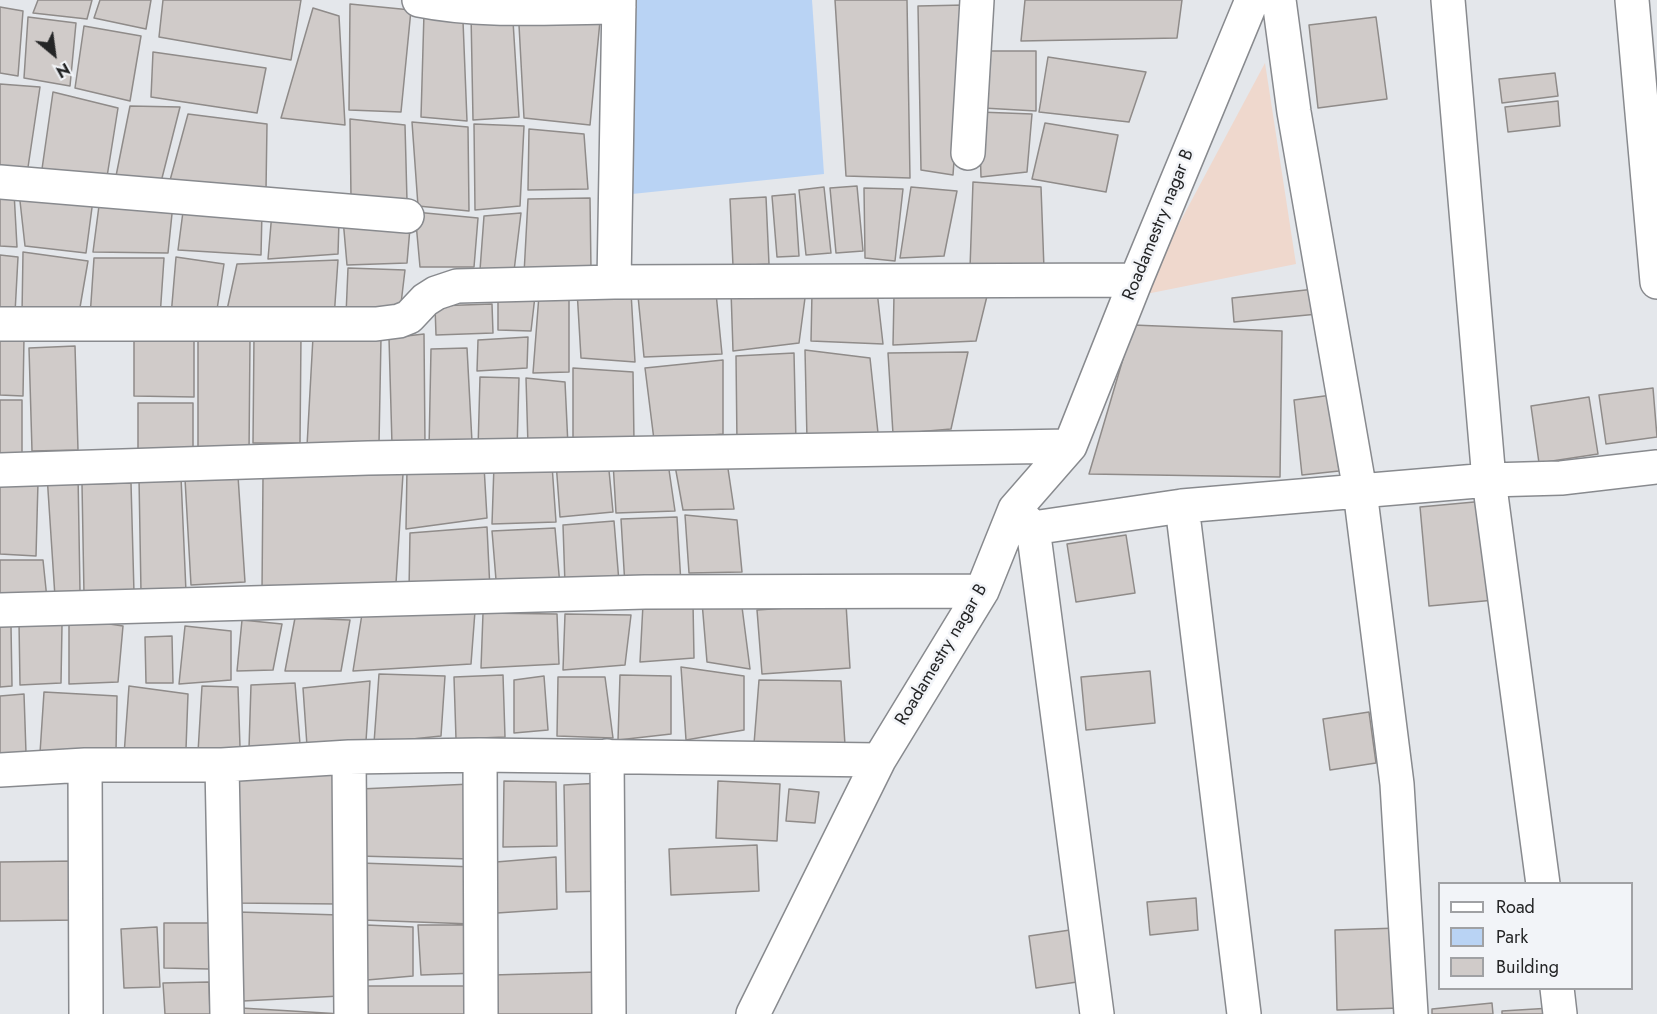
<!DOCTYPE html>
<style>
body{margin:0}
#map{position:relative;width:1657px;height:1014px;overflow:hidden;background:#e4e7eb;font-family:Jost,sans-serif}
canvas{display:block}
.legend{position:absolute;left:1438px;top:882px;width:195px;height:108px;box-sizing:border-box;background:#f2f4f8;border:2px solid #a0a1a4;margin:0;padding:8px 10px;list-style:none;font-size:18px;color:#242526}
.legend li{display:flex;align-items:center;gap:12px;height:30px}
.legend b{width:30px;border:2px solid #a0a1a4}
.north{position:absolute;left:24px;top:24px;width:60px;height:60px;-webkit-text-stroke:4px #f2f4f8;paint-order:stroke;rotate:151deg;font-size:16px;font-weight:700;line-height:24px;text-align:center;color:#242526}
.north::after{content:'';display:block;margin:auto;width:21px;height:27px;background:#242526;clip-path:polygon(50% 0,100% 100%,50% 72%,0 100%)}
</style>
<div id="map">
<canvas width="1657" height="1014"></canvas>
<ul class="legend">
<li><b style="height:8px;background:#fff"></b>Road</li>
<li><b style="height:16px;background:#b9d3f4"></b>Park</li>
<li><b style="height:16px;background:#d0cbc9"></b>Building</li>
</ul>
<div class="north">N</div>
</div>
<script>
const ctx = document.querySelector('canvas').getContext('2d');
ctx.lineJoin = 'round';
function fill(path, color) { ctx.fillStyle = color; ctx.fill(path, 'evenodd'); }
function stroke(path, color, width, dash) { ctx.strokeStyle = color; ctx.lineWidth = width; ctx.lineCap = dash ? 'butt' : 'round'; ctx.setLineDash(dash || []); ctx.stroke(path); }
function write(font, color, halo, rows, align = 'center') {
  ctx.font = font + ' Jost,sans-serif'; ctx.lineWidth = 5; ctx.setLineDash([]); ctx.textBaseline = 'middle'; ctx.strokeStyle = halo; ctx.fillStyle = color; for (const [text, x, y, turn = 0] of rows) {
    ctx.save(); ctx.translate(x, y); ctx.rotate((+turn || 0) * Math.PI / 180); ctx.textAlign = isNaN(turn) ? turn : align; if (halo) ctx.strokeText(text, 0, 0); ctx.fillText(text, 0, 0); ctx.restore();
  }
}
fill(new Path2D(`
 M1265,63L1296,264L1141,295Z`), '#efd8cd');
fill(new Path2D(`
 M629,0H812L824,174L632,194Z`), '#b9d3f4');
const building = new Path2D(`
 M38,0H92L87,19L33,13Z
 M100,0H151L146,29L94,18Z
 M163,0H301L291,60L159,37Z
 M835,0H907L910,178L846,176Z
 M1025,0H1182L1177,38L1021,41Z
 M350,4L411,10L401,112L349,110Z
 M965,5L953,175L921,170L918,6Z
 M0,7L23,11L18,76L0,73Z
 M313,8L339,16L345,125L281,118Z
 M424,13L463,21L467,121L421,117Z
 M471,14L513,21L519,117L473,120Z
 M28,17L76,23L70,86L24,78Z
 M1376,17L1387,99L1318,108L1309,25Z
 M600,21L590,125L524,118L519,25Z
 M84,26L141,36L130,101L75,88Z
 M977,51H1036V111L983,108Z
 M153,52L266,68L257,113L151,97Z
 M1048,57L1146,72L1129,122L1039,112Z
 M1555,73L1558,96L1502,103L1499,79Z
 M0,84L40,87L27,174L0,171Z
 M53,92L118,108L106,183L42,169Z
 M1558,101L1560,126L1508,132L1505,107Z
 M130,106L180,107L161,182L115,181Z
 M979,112L1032,114L1027,172L981,177Z
 M188,114L267,124L266,190L169,184Z
 M350,119L405,125L407,201L351,198Z
 M412,122L468,127L469,211L418,206Z
 M1045,123L1118,135L1106,192L1032,179Z
 M474,124L524,126L520,206L475,210Z
 M529,129L584,134L588,189L528,190Z
 M973,182L1041,187L1044,269L970,268Z
 M857,186L863,251L836,253L830,188Z
 M824,187L831,253L806,255L799,190Z
 M911,187L957,191L944,256L900,258Z
 M864,188L903,189L895,261L865,258Z
 M0,190L14,192L17,247L0,246Z
 M19,192L93,200L86,253L25,246Z
 M795,194L799,256L777,257L772,196Z
 M766,197L769,264L733,266L730,199Z
 M100,198L173,204L168,253L93,252Z
 M590,198L591,270L524,274L528,199Z
 M184,204L262,211L261,255L178,250Z
 M272,212L339,221L338,254L268,259Z
 M415,212L478,218L474,267H420Z
 M521,213L514,271L480,270L484,216Z
 M343,219L410,228L407,263L347,265Z
 M23,252L88,261L79,313L22,314Z
 M0,255L18,257L15,313H0Z
 M176,257L224,264L216,316H171Z
 M94,258H164L160,317H90Z
 M338,260L334,318L225,319L237,264Z
 M348,268L405,270L400,312L346,315Z
 M1315,289L1318,314L1234,322L1232,298Z
 M577,290L631,292L635,362L581,358Z
 M731,291L805,298L799,343L733,351Z
 M877,291L883,344L811,341L812,292Z
 M988,292L976,341L893,345L894,295Z
 M498,293L535,296L531,331L498,330Z
 M716,293L722,354L644,357L638,296Z
 M539,295L569,300V372L533,373Z
 M492,304L493,333L436,335L435,306Z
 M1133,325L1282,331L1280,477L1089,474Z
 M424,334L425,444L392,445L389,338Z
 M254,336H301L300,443H253Z
 M0,337H24L23,396L0,395Z
 M313,337L381,338L379,444L307,446Z
 M528,337L527,368L477,371L478,340Z
 M134,338L194,339V397L134,396Z
 M198,339L250,340L249,454H198Z
 M75,346L78,450L32,451L29,348Z
 M467,348L472,442L429,449L431,349Z
 M805,350L870,358L878,433L807,440Z
 M968,352L951,429L893,434L888,353Z
 M794,353L796,443L737,444L736,356Z
 M723,360V434L654,440L645,368Z
 M573,368L633,372L634,442L573,445Z
 M480,377L519,378L517,450L478,449Z
 M526,378L565,382L568,446H528Z
 M1653,388L1657,437L1606,444L1599,395Z
 M1332,395L1339,471L1302,475L1294,400Z
 M1589,397L1598,454L1539,463L1531,406Z
 M0,400H22V456H0Z
 M138,403H193V461L138,460Z
 M608,460L613,512L560,517L556,462Z
 M674,460L727,462L734,509L683,510Z
 M613,462L668,463L675,511L616,513Z
 M494,465H552L556,522L492,524Z
 M484,466L487,518L406,529L407,468Z
 M78,474L80,591L55,597L47,475Z
 M403,474L396,583L262,591L263,477Z
 M238,476L245,582L191,585L185,479Z
 M181,477L186,592H141L139,478Z
 M38,482L36,556L0,554V483Z
 M131,483L134,593L84,595L82,484Z
 M1485,501L1495,600L1429,606L1420,507Z
 M685,515L737,520L742,572L689,573Z
 M677,517L681,584L625,586L621,519Z
 M614,521L619,582L565,585L563,525Z
 M487,527L490,590H409L410,533Z
 M555,528L560,586L497,592L492,531Z
 M1126,535L1135,593L1076,602L1067,544Z
 M0,560H43L47,599L0,600Z
 M702,602L742,607L750,669L707,662Z
 M693,603L694,658L640,662L643,604Z
 M846,604L850,668L762,674L757,610Z
 M475,611L471,664L353,671L362,614Z
 M483,613L557,614L559,664L481,668Z
 M565,614L631,615L625,665L563,670Z
 M69,618L123,626L118,682L69,684Z
 M295,618L350,620L341,671H285Z
 M242,620L282,624L273,670L237,671Z
 M19,622L62,625L61,683L20,685Z
 M11,626L12,686L0,687V627Z
 M185,626L231,631V680L179,684Z
 M172,636L173,683H146L145,637Z
 M681,667L744,676V730L686,740Z
 M1150,671L1155,723L1086,730L1081,677Z
 M379,674L445,676L441,736L374,743Z
 M503,675L505,737L456,739L454,677Z
 M620,675L671,676V734L618,740Z
 M544,676L548,730L514,733V680Z
 M558,677H605L613,738L557,736Z
 M759,680L841,681L845,745L754,744Z
 M370,681L366,741L307,746L303,688Z
 M295,683L300,744L249,748L251,685Z
 M129,686L188,694L186,749L124,755Z
 M202,686L238,687L240,747L198,752Z
 M44,692L117,696L116,751L40,753Z
 M24,694L26,753L0,754V696Z
 M1369,712L1376,763L1330,770L1323,719Z
 M343,770L339,904L233,903L238,771Z
 M504,781L556,782L557,846L503,847Z
 M718,781L780,784L777,841L716,838Z
 M601,783L604,891L566,892L564,785Z
 M471,784L472,859L358,856L360,789Z
 M789,789L819,792L815,823L786,821Z
 M757,845L759,891L671,895L669,849Z
 M556,857L557,909L497,913L496,862Z
 M77,861L78,920L0,921V862Z
 M360,863L475,867L472,924L362,920Z
 M1196,898L1198,930L1150,935L1147,902Z
 M238,912L340,915V996L243,1001Z
 M164,923H210L209,969L164,968Z
 M366,925L413,927V976L367,980Z
 M418,925H478L477,973L421,975Z
 M157,927L160,987L124,988L121,929Z
 M1399,928L1400,1008L1337,1010L1335,930Z
 M1077,929L1084,981L1036,988L1029,936Z
 M598,972L601,1014H495L493,975Z
 M209,982L210,1014H165L163,983Z
 M365,986H471V1014H363Z
 M1492,1003L1493,1014H1432V1009Z
 M241,1008L342,1014H241Z
 M1551,1008L1552,1014H1502V1011Z`);
fill(building, '#d0cbc9');
stroke(building, '#8f8b89', 1.5);
const minor = new Path2D(`
 M419,0C484,13 553,7 619,7
 M1279,0L1294,112L1360,491L1397,784L1411,1014
 M1448,0L1489,480L1543,884
 M1632,0L1657,282
 M968,153L977,0
 M0,182L407,216
 M614,282L619,0
 M0,324H376L399,321L409,317L425,300L436,293L457,286L614,282L1136,280
 M0,470L368,458L1070,446
 M1182,506L1244,1014
 M1015,509L1033,528L1182,506L1489,480L1561,478L1657,467
 M1033,528L1097,1014
 M0,610L645,592L982,591
 M480,755L481,1014
 M607,756L609,1014
 M349,757L351,1014
 M85,765L86,1014
 M222,765L227,1014
 M0,770L85,765H222L349,757L480,755L879,760
 M1557,988L1560,1014
 M753,1014L879,760L982,591L1015,509L1070,446L1136,280L1252,0`);
stroke(minor, '#888a8e', 36);
stroke(minor, '#fff', 33);
write('18px', '#242526', '#f2f4f8', [
 ["Roadamestry nagar B",1159,225,-68],
 ["Roadamestry nagar B",942,655,-59]
]);
</script>
